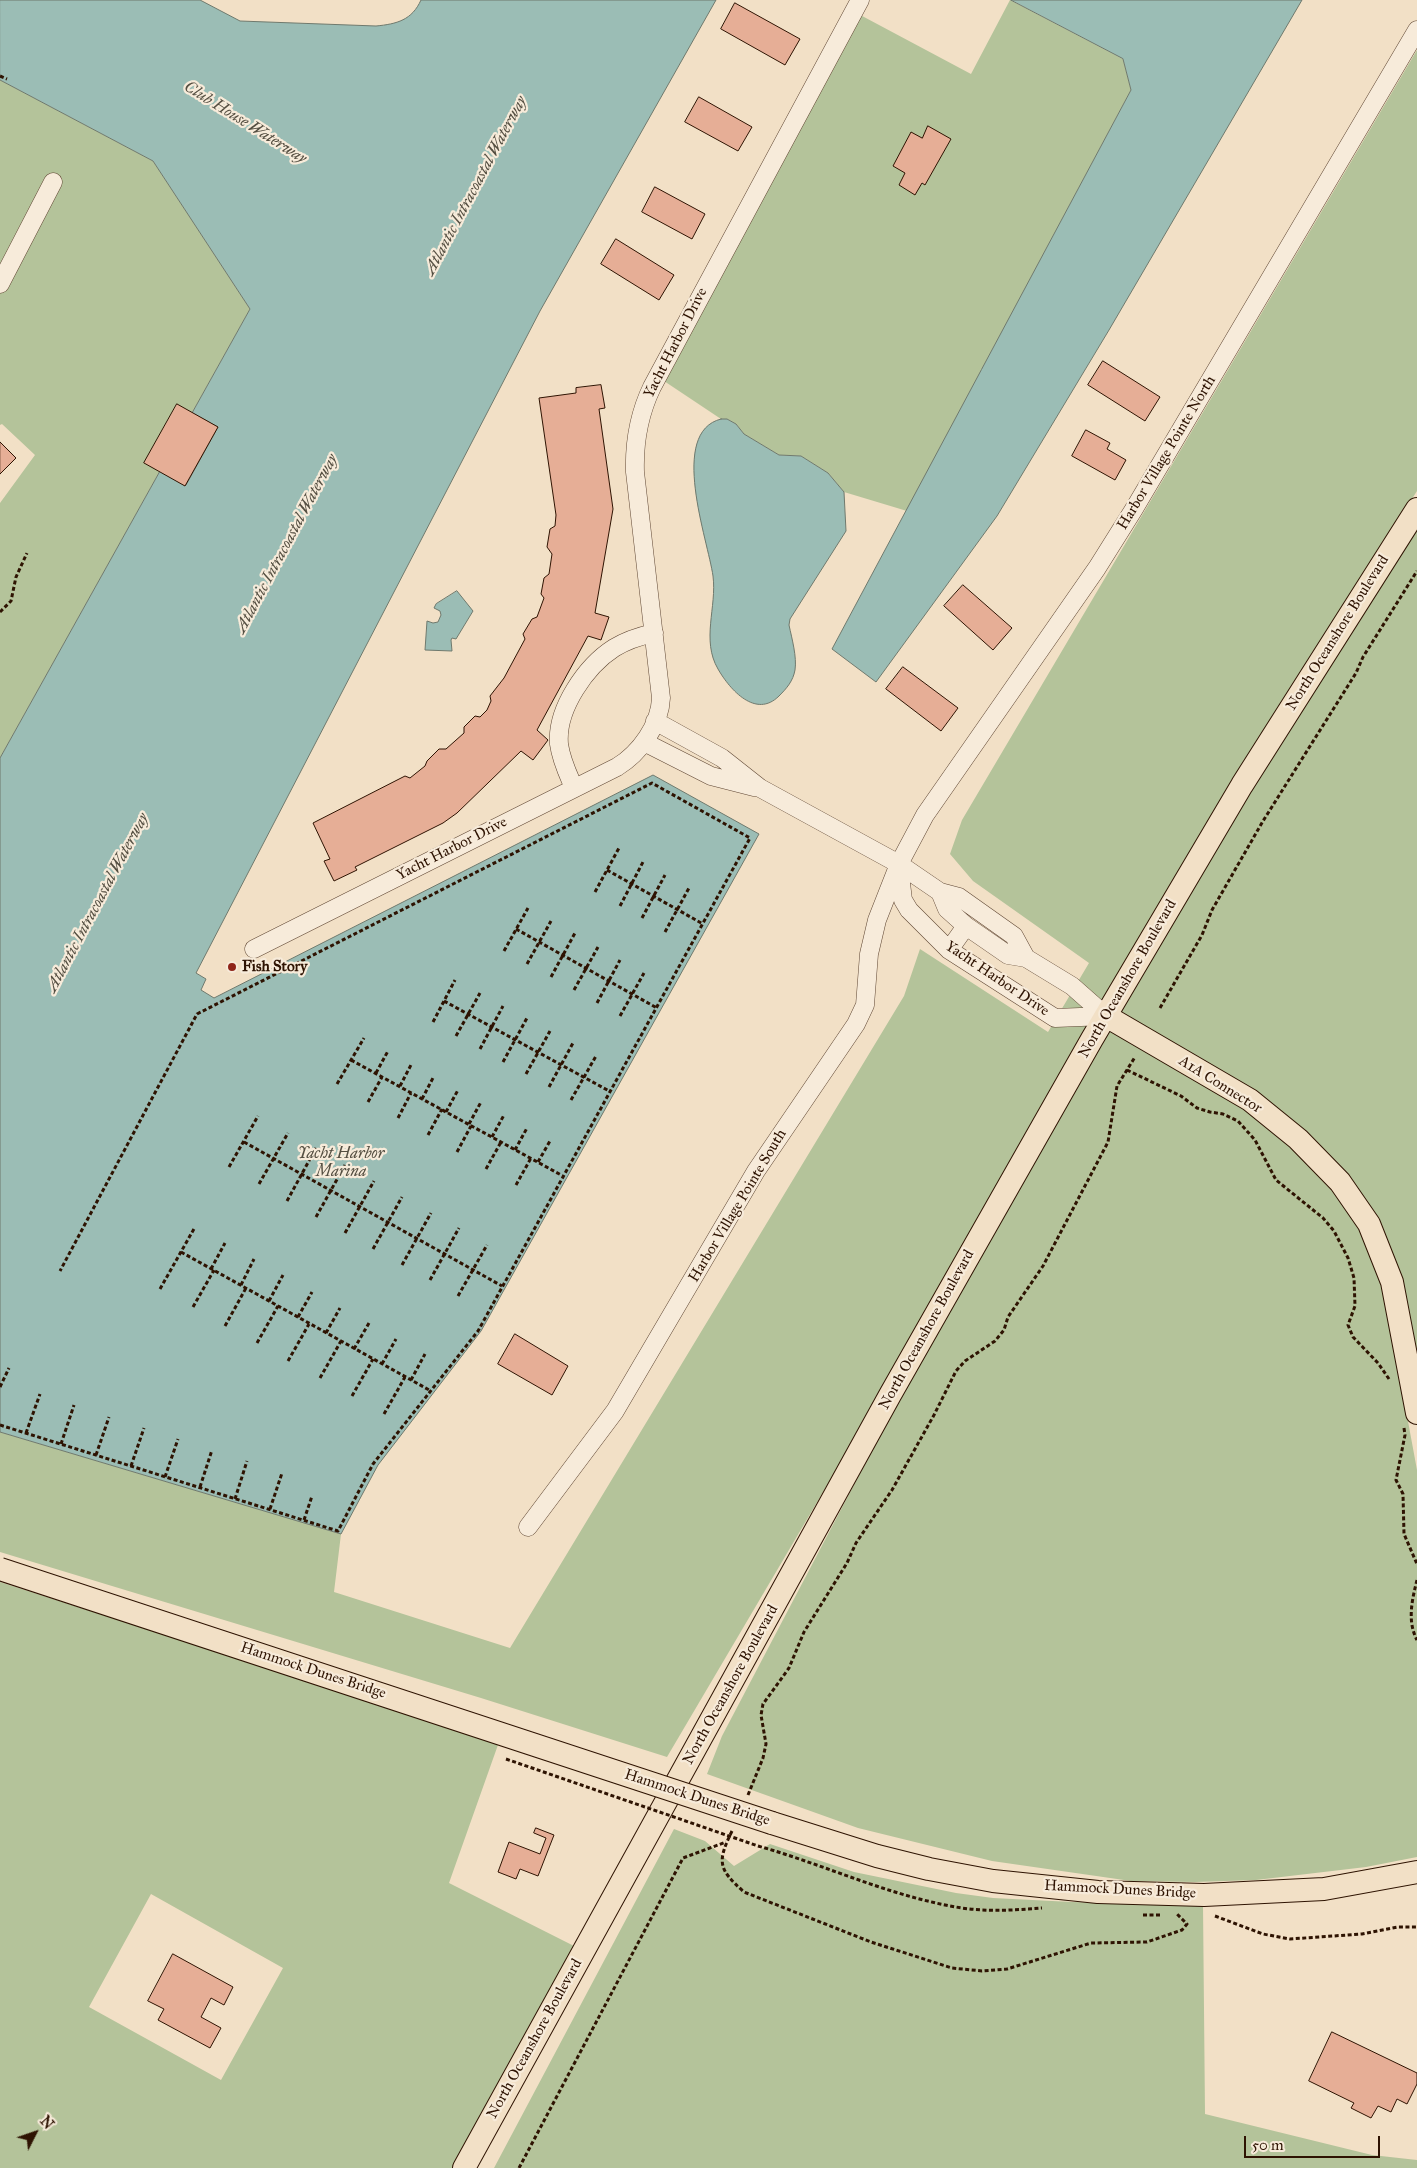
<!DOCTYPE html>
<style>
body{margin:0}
#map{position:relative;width:1417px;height:2168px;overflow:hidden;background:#f2e0c6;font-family:"IM FELL Great Primer",serif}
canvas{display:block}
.north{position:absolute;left:10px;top:2108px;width:50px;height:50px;-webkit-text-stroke:4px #f7ebda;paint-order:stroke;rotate:49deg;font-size:14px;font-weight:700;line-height:20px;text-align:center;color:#2e1302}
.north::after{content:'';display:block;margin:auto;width:18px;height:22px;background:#2e1302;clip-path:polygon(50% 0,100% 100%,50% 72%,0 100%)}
.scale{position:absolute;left:1244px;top:2136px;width:136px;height:22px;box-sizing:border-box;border:2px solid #2e1302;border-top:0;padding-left:6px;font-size:15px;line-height:18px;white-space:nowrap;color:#2e1302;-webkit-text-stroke:4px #f7ebda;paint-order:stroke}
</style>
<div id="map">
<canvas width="1417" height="2168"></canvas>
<div class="north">N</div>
<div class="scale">50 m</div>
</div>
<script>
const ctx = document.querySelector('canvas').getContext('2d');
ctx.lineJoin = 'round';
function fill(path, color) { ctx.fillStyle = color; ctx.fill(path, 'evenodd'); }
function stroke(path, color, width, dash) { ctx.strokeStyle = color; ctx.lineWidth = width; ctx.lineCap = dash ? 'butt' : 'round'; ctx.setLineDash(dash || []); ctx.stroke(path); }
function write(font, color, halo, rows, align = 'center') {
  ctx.font = font + ' "IM FELL Great Primer",serif'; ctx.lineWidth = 4.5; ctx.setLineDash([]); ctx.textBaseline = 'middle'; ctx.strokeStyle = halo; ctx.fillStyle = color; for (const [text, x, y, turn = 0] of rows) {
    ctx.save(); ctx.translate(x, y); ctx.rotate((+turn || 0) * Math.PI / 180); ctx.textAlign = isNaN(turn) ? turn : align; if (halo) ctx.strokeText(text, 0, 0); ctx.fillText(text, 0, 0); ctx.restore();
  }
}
fill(new Path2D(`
 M1010,0L1123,59L1131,90L907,511L844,492L828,473L801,456L779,455L744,434L736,424L727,419H721L652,373L849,9L971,74Z
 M1417,50V491L1233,781L882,1392L667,1757L481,1698L0,1552V1432L341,1534L334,1592L510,1648L904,996L920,949L1048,1032L1089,963L973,881L950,854L962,820Z
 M0,80L153,161L250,309L192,413L176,405L145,462L160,471L0,758V503L35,455L2,424L0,425Z
 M1417,526V1358L1348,1175L1306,1131L1256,1092L1119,1012L1250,789Z
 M1109,1030L1243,1109L1291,1146L1332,1189L1360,1229L1383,1286L1417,1470V1857L1366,1867L1256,1880L1195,1882L1131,1881L992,1861L858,1828L707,1774L722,1736L899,1399Z
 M0,1582L499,1742L449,1883L576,1947L454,2168H0ZM151,1894L283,1968L221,2080L89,2007Z
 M674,1829L705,1841L734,1866L770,1844L854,1872L956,1893L993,1898L1072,1902L1203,1905L1205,2114L1372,2155L1417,2160V2168H494Z`), '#b4c39a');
const water = new Path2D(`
 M0,0H200L240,21L376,26C397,24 412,20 421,0H716L540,311L196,973L206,979L201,990L214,998L653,775L759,834L481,1331L378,1465L341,1534L0,1432V758L160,471L186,485L218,427L192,413L250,309L153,161L0,80Z
 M1011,0H1302L1109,330L997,516L876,682L832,649L1131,90L1123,59Z
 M721,419H727L736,424L744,434L779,455L801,456L828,473L844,492L846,531L790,619L789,625C792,639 797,657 795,670C793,681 787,688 779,696C756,719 730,690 718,669C701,640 717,607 713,576C708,540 668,432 721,419Z
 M457,591L473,611L456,639L452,638L451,640L452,651L425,650L427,621L433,623L438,622L441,615L440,611L434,608L436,604Z`);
fill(water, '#9bbdb5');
stroke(water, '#6f796d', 1);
const building = new Path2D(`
 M735,3L800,39L785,65L721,29Z
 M699,97L752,127L738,151L685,122Z
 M928,126L951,139L925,185L922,183L915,195L899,185L905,173L893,166L911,132L922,138Z
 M655,187L705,214L692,239L642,212Z
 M616,239L674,275L659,300L601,264Z
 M1103,361L1160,397L1145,421L1088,385Z
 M601,385L605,408L599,409L613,509L595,613L609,617L601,640L588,636L537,730L548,740L533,760L521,751L457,813L443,823L355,867L357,870L334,881L324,861L330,859L313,823L405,776L410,778L425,766L427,761L439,749H446L464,733V727L475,716L480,717L487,710L491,701L490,696L504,678L525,639L523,634L532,619L537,617L544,598L541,594L544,578L549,574L552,554L547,547L550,529L555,526L556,515L539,398L576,393V388Z
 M177,404L218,427L185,486L144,463Z
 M1086,430L1110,443L1107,449L1126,460L1115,480L1072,456Z
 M0,442L16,458L0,474Z
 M963,585L1012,628L993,650L944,606Z
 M903,667L958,708L941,731L886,689Z
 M515,1334L568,1366L552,1395L498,1364Z
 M536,1828L554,1835L538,1876L520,1869L516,1879L498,1872L509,1842L540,1854L546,1838L534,1833Z
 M173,1954L233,1987L224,2005L211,1998L201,2017L221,2028L210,2048L158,2020L164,2009L148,2001Z
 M1332,2032L1417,2073V2084L1407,2104L1397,2099L1391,2112L1378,2106L1371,2118L1351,2108L1354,2103L1309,2081Z`);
fill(building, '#e6ae96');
stroke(building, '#2e1302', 1);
const minor = new Path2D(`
 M0,284L53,182
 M655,721L722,758L760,788L899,864L940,892L959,897L1014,936L1026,958L1072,986L1106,1016
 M644,742L711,776L754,787
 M574,788C568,774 561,760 559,744C556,709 586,666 614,648C627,640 640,636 654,633
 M899,866L903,900L909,910L949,950L1055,1018L1106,1016
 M940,892L947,909L966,926L1008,955L1026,958
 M254,949L617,767C640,753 660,725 661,698L635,472C634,441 639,414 652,387L860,0
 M949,950L966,926
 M528,1527L615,1411L756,1171L856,1024L865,1005L869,954L877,920L899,864L925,815L1097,568L1134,509L1417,30`);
const major = new Path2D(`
 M1106,1016L1250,1100L1298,1139L1340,1182L1369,1224L1392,1282L1417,1413
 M772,1823L877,1856L929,1869L993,1881L1098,1892L1204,1895L1324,1889L1417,1872
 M464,2168L890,1395L1092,1039L1242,785L1417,509`);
stroke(minor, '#5f4633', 19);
stroke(major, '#2e1302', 24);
stroke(new Path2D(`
 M0,76L7,79
 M0,612L11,601L16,577L27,553
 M607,870L703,924
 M595,892L619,848
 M620,906L643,862
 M642,918L665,875
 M516,929L657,1008
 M665,932L689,888
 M504,951L528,908
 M527,964L551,921
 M551,977L575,933
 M574,990L598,947
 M444,1001L611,1092
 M597,1003L620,960
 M1160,1008L1202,935L1212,910L1263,821L1356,673L1363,657L1417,571
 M620,1016L644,973
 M433,1022L455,980
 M456,1036L480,993
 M480,1049L503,1006
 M351,1060L563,1176
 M503,1062L527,1018
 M1127,1070L1181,1096L1197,1108L1210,1112L1223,1114L1238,1121L1255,1140L1276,1180L1323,1218L1334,1231L1348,1258L1354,1278L1355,1306L1348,1325L1353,1337L1378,1363L1389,1379
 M376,1073L388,1051
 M526,1074L550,1031
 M337,1084L364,1038
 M400,1086L412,1063
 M549,1087L573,1043
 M422,1099L434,1076
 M571,1100L596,1056
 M368,1102L382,1077
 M446,1112L458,1090
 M398,1118L411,1093
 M469,1124L481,1102
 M428,1135L442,1109
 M492,1137L504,1115
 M244,1142L502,1286
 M515,1150L527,1128
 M457,1152L471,1126
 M538,1162L550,1141
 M229,1167L258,1116
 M486,1169L501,1142
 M259,1184L288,1133
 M516,1185L531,1158
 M287,1201L316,1148
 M316,1217L345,1165
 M345,1233L374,1181
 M373,1249L402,1197
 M181,1252L431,1391
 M402,1265L431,1213
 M211,1269L225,1243
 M430,1280L459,1228
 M241,1285L254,1259
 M160,1289L195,1227
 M458,1296L487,1245
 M269,1301L283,1275
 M193,1307L214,1270
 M298,1317L312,1292
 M225,1326L246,1288
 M326,1333L340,1308
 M257,1343L278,1306
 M354,1349L369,1323
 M288,1361L309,1324
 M382,1364L396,1339
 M320,1378L341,1341
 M411,1380L425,1354
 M0,1387L9,1368
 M352,1396L373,1359
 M384,1414L405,1377
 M0,1425L338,1531L373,1464L478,1331L750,838L652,783L197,1014L60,1271
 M1404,1428L1405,1435L1396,1480L1403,1494L1404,1534L1417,1564
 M26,1433L40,1394
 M61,1444L74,1405
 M96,1455L109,1417
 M131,1466L144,1428
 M165,1477L178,1439
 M200,1487L212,1450
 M235,1499L247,1461
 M270,1509L282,1473
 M304,1520L312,1496
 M1417,1580C1412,1600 1407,1621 1417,1640
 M748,1795L763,1758L766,1744L761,1715L763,1704L789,1668L804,1632L847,1563L856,1543L892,1490L934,1415L956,1371L965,1361L995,1341L1004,1330L1008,1317L1043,1266L1108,1142L1117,1086L1135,1057
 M732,1831C717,1862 718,1869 744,1892L871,1942L952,1968L982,1971L1007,1969L1091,1943L1147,1942L1182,1930L1187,1924L1177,1914
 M758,1846C826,1865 891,1897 962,1908C989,1912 1016,1910 1042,1908
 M1143,1915H1161
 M1215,1916L1263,1934L1290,1939L1362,1934L1398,1927H1417
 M519,2168L683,1858L726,1842`), '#2e1302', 3, [4, 2.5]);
stroke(minor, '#f7ebda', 18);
stroke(major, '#f2e0c6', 22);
const majorBridge = new Path2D(`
 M0,1569L772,1823`);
stroke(majorBridge, '#2e1302', 24, []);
stroke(new Path2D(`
 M506,1759L758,1846`), '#2e1302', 3, [4, 2.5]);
stroke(majorBridge, '#f2e0c6', 22);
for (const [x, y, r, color] of [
 [232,967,5,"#8f2418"]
]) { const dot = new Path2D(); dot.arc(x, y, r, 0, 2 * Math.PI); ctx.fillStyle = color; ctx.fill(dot); stroke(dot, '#f7ebda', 2); }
write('15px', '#2e1302', '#f7ebda', [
 ["Yacht Harbor Drive",676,343,-63],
 ["Harbor Village Pointe North",1167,453,-59],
 ["North Oceanshore Boulevard",1338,633,-58],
 ["Yacht Harbor Drive",452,849,-27],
 ["Yacht Harbor Drive",997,979,34],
 ["North Oceanshore Boulevard",1128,979,-60],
 ["A1A Connector",1220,1085,32],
 ["Harbor Village Pointe South",738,1206,-59],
 ["North Oceanshore Boulevard",927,1330,-61],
 ["Hammock Dunes Bridge",313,1671,18],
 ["North Oceanshore Boulevard",731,1685,-61],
 ["Hammock Dunes Bridge",697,1798,18],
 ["Hammock Dunes Bridge",1120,1890,3],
 ["North Oceanshore Boulevard",535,2039,-61]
]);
write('bold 15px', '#2e1302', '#f7ebda', [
 ["Fish Story",242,967]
], 'left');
write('italic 16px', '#544e41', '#f7ebda', [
 ["Club House Waterway",245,123,32],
 ["Atlantic Intracoastal Waterway",476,186,-62],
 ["Atlantic Intracoastal Waterway",287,544,-62],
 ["Atlantic Intracoastal Waterway",98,903,-62],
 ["Yacht Harbor",341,1154],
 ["Marina",341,1172]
]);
</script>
